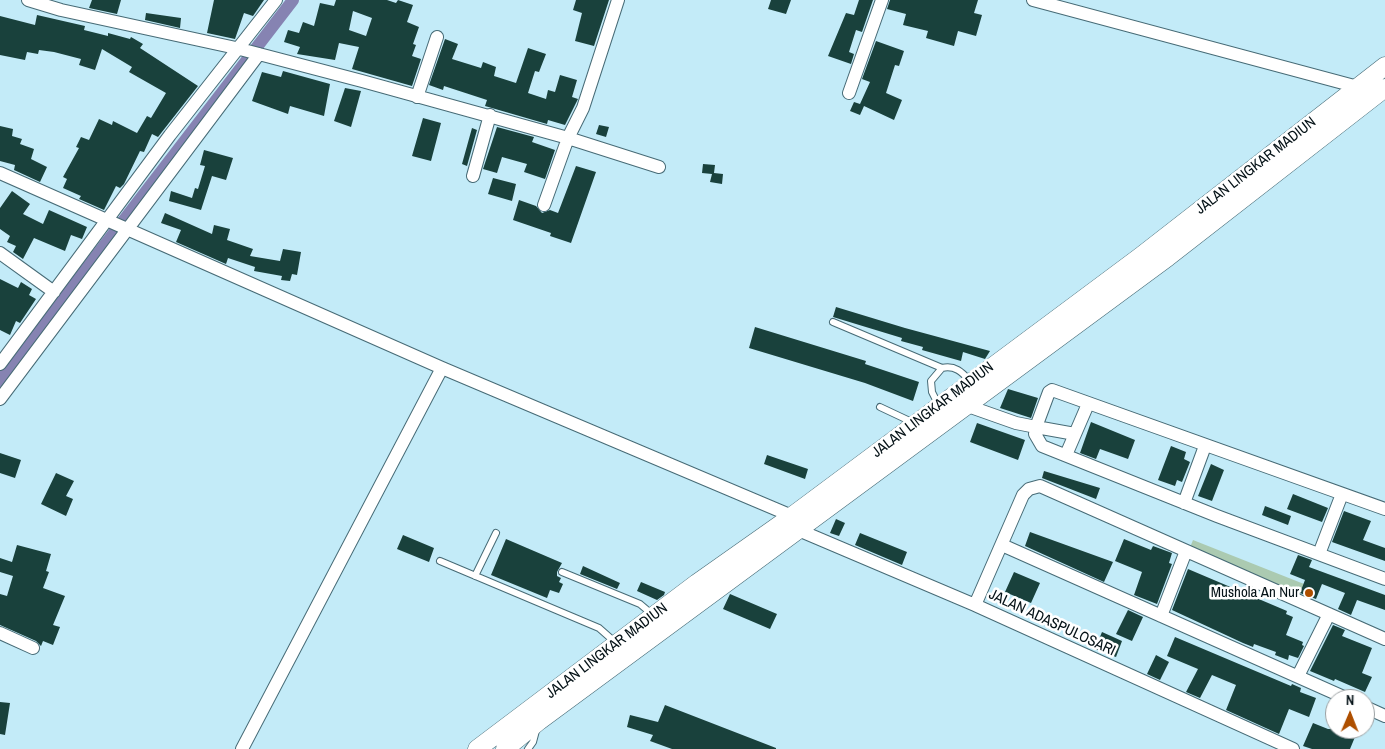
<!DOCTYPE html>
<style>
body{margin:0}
#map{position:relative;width:1385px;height:749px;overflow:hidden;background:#c3ebf8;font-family:"Archivo Narrow",sans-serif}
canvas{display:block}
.north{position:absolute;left:1325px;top:689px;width:50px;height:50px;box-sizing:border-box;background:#fff;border:1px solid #9ba0a2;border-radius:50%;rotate:1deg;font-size:14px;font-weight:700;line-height:20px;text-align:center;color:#041116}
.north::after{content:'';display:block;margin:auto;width:18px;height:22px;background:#ae4f00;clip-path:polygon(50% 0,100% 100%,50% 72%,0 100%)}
</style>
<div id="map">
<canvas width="1385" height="749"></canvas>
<div class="north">N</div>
</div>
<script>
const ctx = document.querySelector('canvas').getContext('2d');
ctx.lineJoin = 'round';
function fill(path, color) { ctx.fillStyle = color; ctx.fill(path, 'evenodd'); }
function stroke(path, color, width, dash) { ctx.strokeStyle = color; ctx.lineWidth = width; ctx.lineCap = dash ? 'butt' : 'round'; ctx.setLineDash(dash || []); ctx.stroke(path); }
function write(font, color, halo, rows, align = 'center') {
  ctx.font = font + ' "Archivo Narrow",sans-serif'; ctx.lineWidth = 5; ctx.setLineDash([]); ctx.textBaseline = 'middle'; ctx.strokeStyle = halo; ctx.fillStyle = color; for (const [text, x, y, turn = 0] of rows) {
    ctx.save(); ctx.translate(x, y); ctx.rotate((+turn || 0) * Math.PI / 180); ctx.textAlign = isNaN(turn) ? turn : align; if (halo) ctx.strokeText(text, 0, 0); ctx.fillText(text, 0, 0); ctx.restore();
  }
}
fill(new Path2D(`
 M1193,540L1304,584L1299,597L1189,550Z`), '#abcab1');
stroke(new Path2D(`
 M0,381L293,0`), '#8683b2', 12);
fill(new Path2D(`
 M92,0H121L117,14L89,8Z
 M214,0H264L253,16L244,13L235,39L207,33Z
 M336,0H387L396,3L398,0L413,5L407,22L419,27L413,44L416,45L412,56L421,59L412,86L352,69L359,47L339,43L335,60L297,54L300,47L284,42L288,30L299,33L303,22L314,26L320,3L334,6ZM353,11L372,18L366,36L349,30Z
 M576,0H609L594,46L575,41L582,13L573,10Z
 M771,0H791L786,14L768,9Z
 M859,0H873L862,32L856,30L849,52L854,54L851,64L828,56L846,13L854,15Z
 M890,0H978L974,13L982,15L976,36L958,31L954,46L926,38L928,31L903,25L906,14L887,9Z
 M146,13L181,18L180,28L145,20Z
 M37,15L85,26L84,30L108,36V33L130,39L131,37L143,44L140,48L198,86L158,137L152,134L144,152L140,151L124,184L120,188L116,186L104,210L79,199L81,196L63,188L67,179L63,177L79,148L76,147L81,137L89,140L99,119L112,125L113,121L137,133L147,116L151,118L166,93L129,72L132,67L102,49L95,70L79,65L81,59L54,52L39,50L38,54L27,52L25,60L0,55V16L35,25Z
 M445,39L458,44L452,59L481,68L483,62L496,67L494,76L516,83L528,48L546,54L539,72L535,71L528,93L546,99L548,90L555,92L560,75L577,80L572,97L578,99L565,125L548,120L547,124L485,106L487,100L444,86L443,90L429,85Z
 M876,41L904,51L899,66L895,65L886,93L902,100L894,120L864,106L860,115L850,111L854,102L860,104L870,82L862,79Z
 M283,71L330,84L324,116L290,106L288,114L252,101L262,72L281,77Z
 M345,88L361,91L351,127L334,121Z
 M423,118L441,123L431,161L412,156Z
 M599,125L609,127L606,137L596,134Z
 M0,126L13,129L12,136L22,139L20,144L34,149L31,159L47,167L40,182L14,170L15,165L0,161Z
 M497,127L534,137L532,142L555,150L545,179L524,172L527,164L502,157L497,173L483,169Z
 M472,128L477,130L467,166L462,164Z
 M204,150L233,158L226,180L212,176L201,210L169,201L171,191L192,198L195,188L198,189L205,166L200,165Z
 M703,164L715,165L714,173L723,174L722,184L710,182L712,174L702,173Z
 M576,166L596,172L571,243L550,236L551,233L513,220L519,200L536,206L542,213L550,210L558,213Z
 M493,178L516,184L512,201L488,194Z
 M12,191L30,204L23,214L43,224L49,210L87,227L82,239L71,235L65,251L34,238L23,259L13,252L16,246L7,242L10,236L0,229V208Z
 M165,213L212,234L214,225L230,229L227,240L253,249L250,256L280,261L283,249L301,252L297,275L292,274L290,281L281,280L282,276L254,271L255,267L228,258L226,264L176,242L181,230L161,223Z
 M0,279L18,288L21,282L32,289L29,295L36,299L20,323L16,321L10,335L0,330Z
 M836,307L905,328L990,351L985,359L963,352L961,361L922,350L923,347L901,341L902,338L833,317Z
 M755,327L866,361L865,364L919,382L913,401L865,383L749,348Z
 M1008,389L1038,398L1031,418L1000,408Z
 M1091,422L1135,440L1128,459L1100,449L1096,459L1080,453Z
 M977,423L1025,440L1018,460L970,442Z
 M1171,446L1186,452L1184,459L1190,462L1182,482L1177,480L1175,486L1158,480Z
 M0,453L21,460L15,478L0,473Z
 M767,455L808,469L805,479L764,464Z
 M1211,464L1224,470L1212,501L1198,496Z
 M1044,471L1100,488L1096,499L1042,478Z
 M56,473L74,481L66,496L73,499L66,516L41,504Z
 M1293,494L1328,508L1322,522L1287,509Z
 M1265,506L1291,516L1288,525L1262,515Z
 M1344,511L1371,521L1363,540L1385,548V561L1332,542Z
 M836,519L845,523L839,536L830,533Z
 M1030,532L1113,562L1104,582L1025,546Z
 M860,533L907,552L902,565L855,545Z
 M403,535L434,548L429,562L397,549Z
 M506,539L562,563L557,572V576L561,578L559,582L563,584L559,593L550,590L547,598L491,575Z
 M1124,539L1151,550L1153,546L1172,553L1169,563L1172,564L1157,604L1134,595L1142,572L1115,561Z
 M17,545L51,554L46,571L49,572L43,588L65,596L53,625L60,627L53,645L43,641L41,646L36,641L0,625V594L7,596L13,576L0,572V558L12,562Z
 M1298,555L1312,560L1309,567L1385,595V610L1357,600L1351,615L1338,609L1345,593L1322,584L1316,599L1300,593L1305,580L1290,574Z
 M583,566L620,583L617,589L580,574Z
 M1188,569L1287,611L1286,614L1293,617L1286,635L1303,642L1302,645L1304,646L1298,658L1289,655L1288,660L1275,655L1276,652L1254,644L1253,647L1243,643L1172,610Z
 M1014,572L1040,583L1031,603L1005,592Z
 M641,582L665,592L664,595L657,600L637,591Z
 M730,594L777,614L770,629L723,609Z
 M1128,610L1143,617L1132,641L1116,634Z
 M1333,625L1345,630L1342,636L1372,648L1362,673L1372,677L1365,692L1335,679L1334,681L1310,671Z
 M1102,632L1122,641L1116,657L1095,649Z
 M1175,637L1291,686L1292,684L1301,688L1300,692L1316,698L1309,717L1289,709L1279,734L1226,710L1236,685L1212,675L1200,698L1186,692L1198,669L1167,656Z
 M1156,655L1169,662L1160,680L1147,674Z
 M0,702L10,703L5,735L0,734Z
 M665,705L776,748V749H672L650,741L653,735L627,727L630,715L658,722Z
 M1313,723L1328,729H1351L1349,735L1355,737L1350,749H1312L1303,746Z`), '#19413c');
const service = new Path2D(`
 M833,322L942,368
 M938,404L932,392L931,381L942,368C955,365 962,372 970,381
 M880,407L914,423
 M440,561L599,628L616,643
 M562,572L640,604L653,615
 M475,576L496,533
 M528,749L533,742L537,727`);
const minor = new Path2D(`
 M28,0L61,10L236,48L362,81L568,138L659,167
 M1033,0L1358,87
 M849,93L882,0
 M417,97L437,37
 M0,173L442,368L792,516
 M473,176L490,115
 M544,205L568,138L583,108L618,0
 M0,253L54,292
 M0,364L170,135L276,0
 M0,399L259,54
 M965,405L1016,423L1036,427L1049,392L1052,390L1385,509
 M1075,434L1036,427L1035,434L1042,446L1217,516L1385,579
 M1066,455L1088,404
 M1184,503L1205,446
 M796,529L975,605L1293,749
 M1002,545L1348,699
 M1319,554L1342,494
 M975,605L1023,495L1029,489L1040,486L1385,639
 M1161,616L1186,551
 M0,633L33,648
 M1298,676L1329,614
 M1365,707L1385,716
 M242,749L442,368`);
const secondary = new Path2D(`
 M477,749L697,583L792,516L1141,256L1385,66
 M505,749L539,721L1168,257L1385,88`);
stroke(service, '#476b76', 8);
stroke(minor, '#476b76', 14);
stroke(secondary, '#476b76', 19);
stroke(service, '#fff', 6);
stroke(minor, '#fff', 12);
stroke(secondary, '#fff', 18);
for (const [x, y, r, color] of [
 [1309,593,5,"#ae4f00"]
]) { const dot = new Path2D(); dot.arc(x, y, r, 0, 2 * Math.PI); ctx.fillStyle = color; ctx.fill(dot); stroke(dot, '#fff', 2); }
write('15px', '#041116', '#fff', [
 ["JALAN LINGKAR MADIUN",1256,166,-38],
 ["JALAN LINGKAR MADIUN",933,410,-37],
 ["JALAN ADASPULOSARI",1052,623,25],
 ["JALAN LINGKAR MADIUN",607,651,-37]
]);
write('15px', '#041116', '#fff', [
 ["Mushola An Nur",1299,593]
], 'right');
</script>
